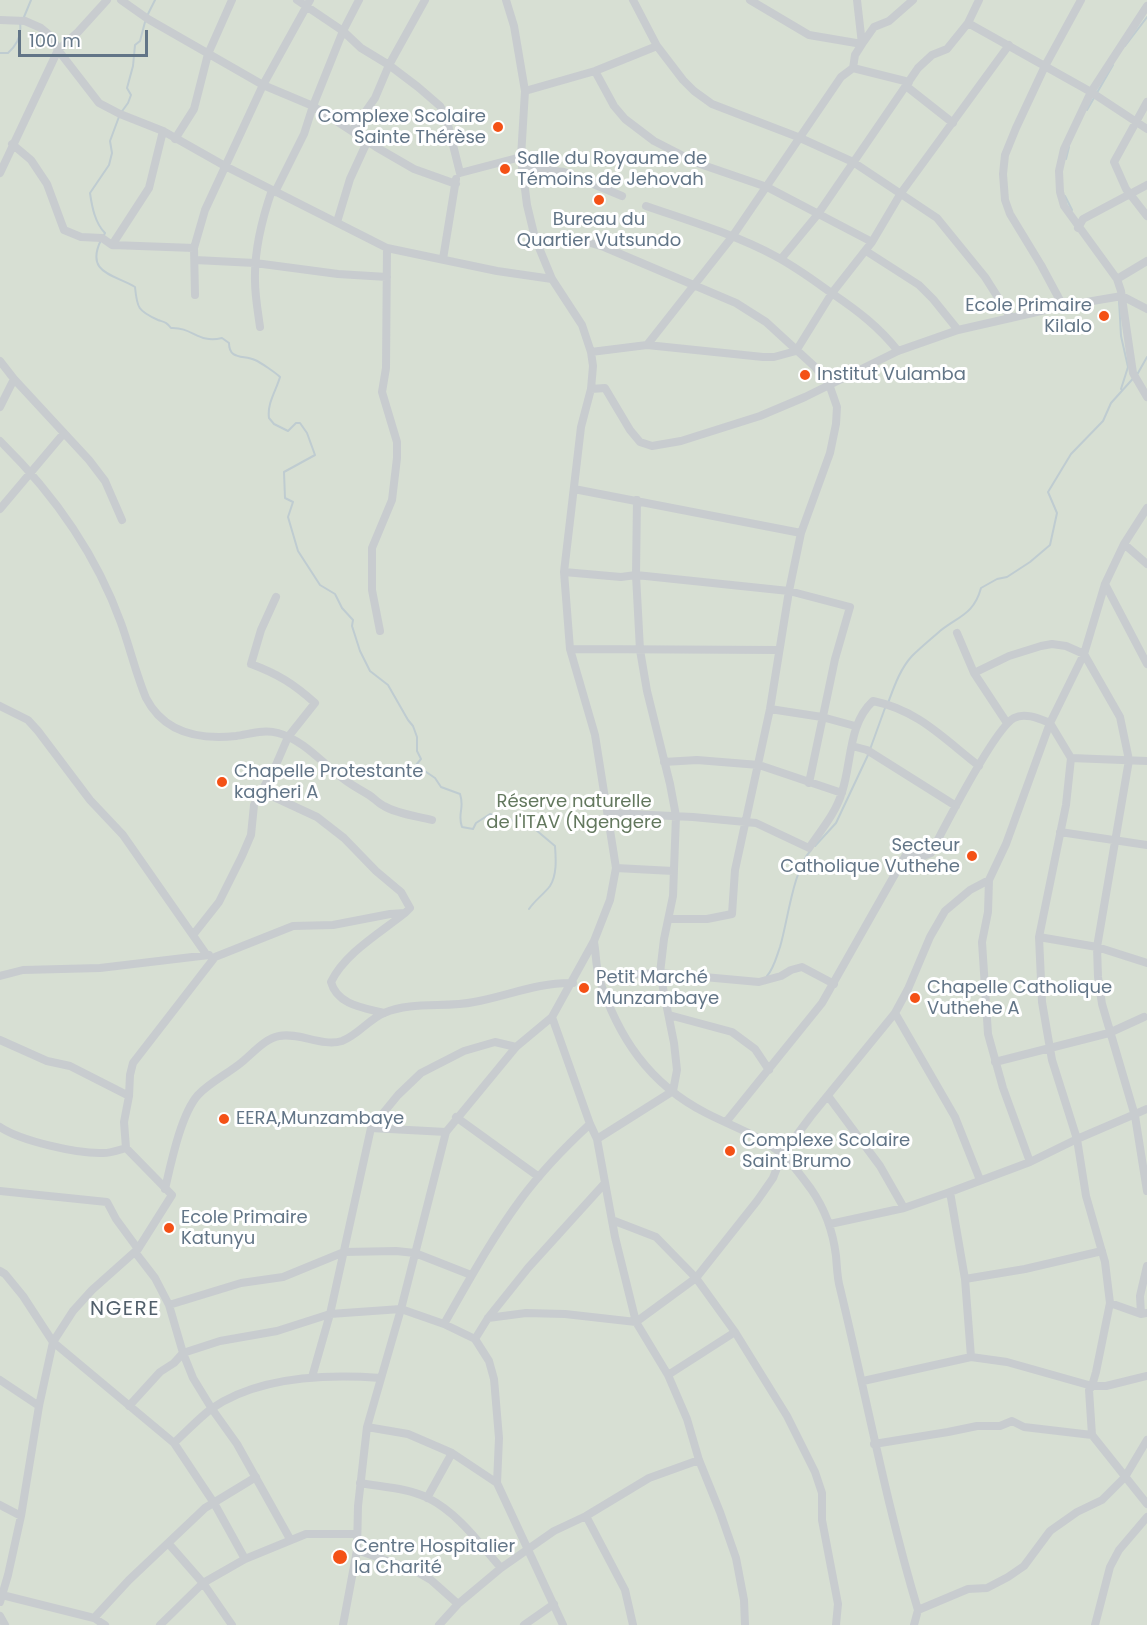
<!DOCTYPE html>
<meta charset="utf-8">
<style>
body{margin:0}
#map{position:relative;width:1147px;height:1625px;overflow:hidden;background:#f6f7f3;font-family:Poppins,sans-serif}
canvas{display:block}
.scale{position:absolute;left:18px;top:30px;width:130px;height:27px;box-sizing:border-box;border:3px solid #627587;border-top:0;padding-left:8px;font-size:18px;line-height:21px;white-space:nowrap;color:#627587;-webkit-text-stroke:4px #fff;paint-order:stroke}
</style>
<div id="map">
<canvas width="1147" height="1625"></canvas>
<div class="scale">100 m</div>
</div>
<script>
const ctx = document.querySelector('canvas').getContext('2d');
ctx.lineJoin = 'round';
function fill(path, color) { ctx.fillStyle = color; ctx.fill(path, 'evenodd'); }
function stroke(path, color, width, dash) { ctx.strokeStyle = color; ctx.lineWidth = width; ctx.lineCap = dash ? 'butt' : 'round'; ctx.setLineDash(dash || []); ctx.stroke(path); }
function write(font, color, halo, rows, align = 'center') {
  ctx.font = font + ' Poppins,sans-serif'; ctx.lineWidth = 6; ctx.setLineDash([]); ctx.textBaseline = 'middle'; ctx.strokeStyle = halo; ctx.fillStyle = color; for (const [text, x, y, turn = 0] of rows) {
    ctx.save(); ctx.translate(x, y); ctx.rotate((+turn || 0) * Math.PI / 180); ctx.textAlign = isNaN(turn) ? turn : align; if (halo) ctx.strokeText(text, 0, 0); ctx.fillText(text, 0, 0); ctx.restore();
  }
}
fill(new Path2D(`
 M0,0H1147V1625H0Z`), '#d7dfd3');
stroke(new Path2D(`
 M147,16L155,0
 M24,17L31,0
 M1125,46L1147,17
 M0,53H8C17,45 22,36 20,23
 M1087,110L1113,65
 M1066,159L1069,147
 M1065,196L1072,210
 M104,235L105,233C95,223 92,207 90,193L109,165L112,153L110,141L120,114L128,103L131,95L127,88L133,66L135,45L140,41L145,22
 M101,240C85,273 113,274 135,287C137,308 138,311 158,320C164,322 167,322 171,328C193,327 198,344 222,338L229,343C229,360 243,355 255,360C260,362 276,373 280,377C276,391 267,403 269,418L274,424L288,431L296,423H300L307,433L315,455L284,472L285,498L293,502L288,517L298,551L320,585L335,594L342,608L353,620L352,626L360,651L370,671L388,685L408,720L413,726L417,737V751L421,759L416,765L435,778L441,787L460,794C465,809 457,813 462,827L473,829L476,823L490,814L524,824L536,830L555,846C556,859 557,875 550,886C544,894 535,900 529,909
 M1119,300L1121,336L1128,367L1121,389
 M888,703C894,687 900,669 912,656C920,648 931,639 940,631C959,616 974,614 981,588L997,579L1007,577L1030,562L1050,545L1057,513L1048,492L1071,454L1103,421L1111,403L1138,373L1147,357
 M815,846L836,823L868,755L885,708
 M767,976C774,968 776,958 780,947C788,920 793,870 811,850`), '#bfccd1', 2);
stroke(new Path2D(`
 M121,0L148,19L263,85L313,106L376,147L414,169L456,184
 M297,0L343,31L361,48L389,65L418,87L440,106L446,117L460,173L521,157
 M633,0L657,46L683,80L694,91L712,104L798,137L853,162L937,218L985,277L1011,318
 M750,0L809,35L862,44L874,27L889,21L913,0
 M1147,6L1091,92L1064,149L1059,171L1060,192L1064,206L1117,279L1121,291L1133,373L1147,397
 M0,20L25,21L41,28L52,37L58,50L99,103L120,114L163,131L225,166L387,248L497,271L552,279
 M968,23L1091,92L1147,129
 M853,68L909,82
 M595,71L614,106L625,119L654,141L697,163L767,187L872,242
 M906,86L953,123
 M525,91L595,71L657,46
 M1147,102L1114,162L1126,189L1147,216
 M352,131L375,98L389,65L425,0
 M175,139L194,109L208,54L232,0
 M12,144L31,160L47,184L64,230L81,237L102,238L112,245L194,248
 M522,167L564,172L622,196
 M0,173L58,50L78,32L107,0
 M275,192L304,134L313,106L343,31L359,0
 M646,206C689,221 734,234 775,256C796,267 813,280 833,294C858,311 879,327 898,351
 M337,222L350,179L367,142
 M1078,228L1083,219L1147,185
 M535,238L584,241L604,247L736,303L766,322L814,366L829,384L837,407L836,424L830,453L801,533L789,591L770,709L735,870L732,914L707,919H670
 M112,245L149,188L163,131
 M866,251L919,285L933,299L958,330
 M443,259L456,179
 M781,259L818,214L918,68L932,55L947,49L968,23L979,0
 M195,260L255,263L338,274L387,277
 M1117,279L1147,261
 M195,295L194,248L205,210L263,85L310,0
 M1063,306L1041,265L1010,214L1005,200L1003,174L1005,155L1016,128L1045,66L1081,0
 M260,327C258,312 255,296 255,281C254,250 262,219 272,190
 M647,345L732,237L841,77L853,68L855,55L862,44L857,0
 M591,352L647,345L763,357H774L796,351L832,293L872,242L901,193L1009,45
 M0,361L14,379L89,460L105,481L122,520
 M591,389L605,388L630,430L640,442L652,446L681,441L760,416L805,397L898,351L958,330L1063,306L1122,296L1147,309
 M0,407L14,379
 M0,441C53,493 96,554 121,623C130,648 136,674 146,698C164,733 199,740 236,736C250,734 264,729 278,733C304,740 324,765 345,780C353,786 361,790 369,795C374,798 378,803 384,806C397,814 417,816 432,820
 M574,489L801,533
 M0,509L64,433
 M1124,544L1147,564
 M564,572L621,577L636,575L789,591L850,607L835,659L809,783
 M1105,584L1147,664
 M380,631L372,590V548L392,500L397,458V442L382,392L386,368L387,248
 M957,633L974,673L1007,723
 M570,649L779,650
 M974,673L1009,656L1041,646L1052,644L1066,646L1084,654L1120,717L1129,760L1097,947L1098,977L1102,1004L1135,1116L1147,1191
 M0,706L28,720L38,731L90,800L123,835L206,954
 M770,709L822,717L855,726
 M852,746L867,750L956,806
 M1071,758L1147,761
 M664,762L697,760L759,765L842,793
 M261,791L317,817L344,838L376,871L401,892L410,908L405,913
 M609,813L693,817L756,823L809,848C821,830 836,813 842,792C852,762 848,724 873,701C918,710 944,739 979,766
 M1060,832L1147,845
 M616,868L673,871
 M989,880L988,912L982,942L988,1034L1003,1088L1030,1162
 M193,935L219,902L242,856L251,835L254,805L275,767L288,737L315,703C294,684 278,674 251,664L261,630L276,597
 M1039,937L1097,947L1147,963
 M594,942C596,953 596,967 599,978C618,1037 649,1084 706,1113C731,1126 759,1135 782,1154C792,1163 802,1177 811,1189C825,1209 833,1231 836,1256C837,1266 837,1278 840,1288C866,1395 886,1504 918,1610L914,1625
 M0,976L23,970L100,968L209,955
 M598,976L660,973L759,982L781,976L791,970L802,967L834,984
 M895,1013L955,1117L980,1180
 M669,1015L732,1032L755,1049L769,1070
 M552,1017L590,1124L597,1139L615,1237L636,1322L668,1375L687,1419L699,1460L720,1512L736,1558L744,1600L745,1625
 M0,1040L47,1061L70,1066L129,1096
 M995,1062L1109,1033L1144,1017
 M828,1096L880,1166L904,1208
 M456,1117L539,1177
 M726,1122L822,1003L907,853L921,857L931,853C944,828 994,729 1014,718C1025,712 1040,719 1050,723L1071,758L1066,805L1039,937L1042,1002L1052,1060L1077,1139L1086,1196L1105,1262L1110,1303L1096,1372L1092,1386L1089,1390L1092,1435L1147,1504
 M0,1127C21,1141 78,1154 103,1153C111,1153 119,1150 126,1148
 M371,1128L446,1132
 M597,1139L673,1091L677,1070L674,1043L660,973L664,939L673,896L676,816L670,784L647,691L640,650L636,575L637,500
 M165,1189C171,1163 181,1114 198,1095C210,1082 229,1073 242,1062C253,1053 266,1038 279,1036C299,1032 322,1047 342,1041C358,1035 369,1019 384,1013C412,1001 445,1008 474,1002C507,996 539,982 573,983
 M0,1191L107,1202L116,1219L138,1249
 M950,1192L965,1279L971,1357
 M612,1220L656,1237L696,1278L735,1332L787,1416L815,1472L822,1493V1520L838,1604L836,1625
 M830,1224L904,1208L950,1192L1030,1162L1077,1139L1147,1109
 M135,1252L155,1278L169,1305L183,1353L193,1378L212,1409L237,1444L290,1539
 M0,1271L5,1274L23,1296L53,1342L174,1443L214,1503L245,1559
 M965,1279L1025,1269L1102,1251
 M1110,1303L1141,1314L1147,1313
 M169,1305L241,1283L283,1277L344,1252L396,1251L415,1253L471,1275
 M1141,1314L1140,1296L1147,1266
 M488,1318L526,1313L565,1314L636,1322L696,1278L757,1201L773,1178L782,1155L811,1116L895,1013L908,989L930,937L945,911L970,890L989,880L1006,844L1050,723L1084,654L1105,584L1124,544L1147,508
 M444,1324C468,1282 492,1238 521,1199C541,1172 565,1147 590,1124
 M475,1339L488,1318L528,1268L605,1183
 M668,1375L735,1332
 M312,1377L330,1314L371,1128L398,1095L421,1073L464,1051L495,1042L516,1047
 M0,1380L39,1406
 M863,1381L971,1357L1007,1362L1092,1386H1106L1147,1376
 M129,1406L160,1372L174,1363L183,1353L220,1341L277,1331L330,1314L401,1309L444,1324L475,1339L489,1361L494,1379L499,1438L497,1483L563,1625
 M367,1427L408,1434L452,1453L497,1483
 M174,1443C186,1432 198,1419 211,1409C258,1376 327,1374 381,1378
 M874,1444L948,1432L977,1426H1000L1012,1421L1024,1427L1092,1435
 M360,1483C382,1487 408,1488 428,1498C458,1513 479,1543 501,1568
 M427,1498L452,1453
 M0,1505L21,1516
 M586,1516L625,1590L633,1625
 M168,1543L203,1583L232,1625
 M357,1550L414,1570L431,1580L458,1604
 M2,1595L94,1618L105,1625
 M0,1602L8,1575L21,1516L39,1406L53,1342L73,1311L92,1290L138,1249L172,1195L126,1148L124,1122L129,1096L130,1075L133,1063L215,957L293,926L333,925L390,914L405,913C380,933 345,953 331,982C337,1005 364,1008 384,1013
 M918,1610L968,1589L987,1588L1008,1577L1024,1566L1050,1531L1077,1512L1102,1500L1125,1477L1147,1440
 M0,1616L5,1625
 M94,1618L129,1580L205,1508L256,1477
 M160,1625L203,1583L245,1559L306,1534H356
 M343,1625L357,1550L358,1506L367,1427L401,1309L446,1132L516,1047L552,1017L594,941L610,900L616,868L595,735L570,649L564,572L581,427L591,389L593,366L591,352L582,325L552,279L535,238L527,205L521,157L525,91L514,26L506,0
 M439,1625L458,1604L501,1568L554,1531L586,1516L649,1478L699,1460
 M524,1625L554,1604
 M1095,1625L1110,1567L1119,1550L1147,1517`), '#c8cccf', 8);
for (const [x, y, r, color] of [
 [498,127,6,"#f45116"],
 [505,169,6,"#f45116"],
 [599,200,6,"#f45116"],
 [1104,316,6,"#f45116"],
 [805,375,6,"#f45116"],
 [222,782,6,"#f45116"],
 [972,856,6,"#f45116"],
 [584,988,6,"#f45116"],
 [915,998,6,"#f45116"],
 [224,1119,6,"#f45116"],
 [730,1151,6,"#f45116"],
 [169,1228,6,"#f45116"],
 [340,1557,8,"#f45116"]
]) { const dot = new Path2D(); dot.arc(x, y, r, 0, 2 * Math.PI); ctx.fillStyle = color; ctx.fill(dot); stroke(dot, '#fff', 2); }
write('18px', '#627587', '#fff', [
 ["Complexe Scolaire",486,117,"right"],
 ["Sainte Thérèse",486,138,"right"],
 ["Salle du Royaume de",517,159],
 ["Témoins de Jehovah",517,180],
 ["Bureau du",599,220,"center"],
 ["Quartier Vutsundo",599,241,"center"],
 ["Ecole Primaire",1092,306,"right"],
 ["Kilalo",1092,327,"right"],
 ["Institut Vulamba",817,375],
 ["Chapelle Protestante",234,772],
 ["kagheri A",234,793],
 ["Secteur",960,846,"right"],
 ["Catholique Vuthehe",960,867,"right"],
 ["Petit Marché",596,978],
 ["Munzambaye",596,999],
 ["Chapelle Catholique",927,988],
 ["Vuthehe A",927,1009],
 ["EERA,Munzambaye",236,1119],
 ["Complexe Scolaire",742,1141],
 ["Saint Brumo",742,1162],
 ["Ecole Primaire",181,1218],
 ["Katunyu",181,1239],
 ["Centre Hospitalier",354,1547],
 ["la Charité",354,1568]
], 'left');
write('18px', '#63785e', '#fff', [
 ["Réserve naturelle",574,802],
 ["de l'ITAV (Ngengere",574,823]
]);
ctx.letterSpacing = '1.5px';
write('20px', '#515f6b', '#fff', [
 ["NGERE",125,1310]
]);
ctx.letterSpacing = '0px';
</script>
